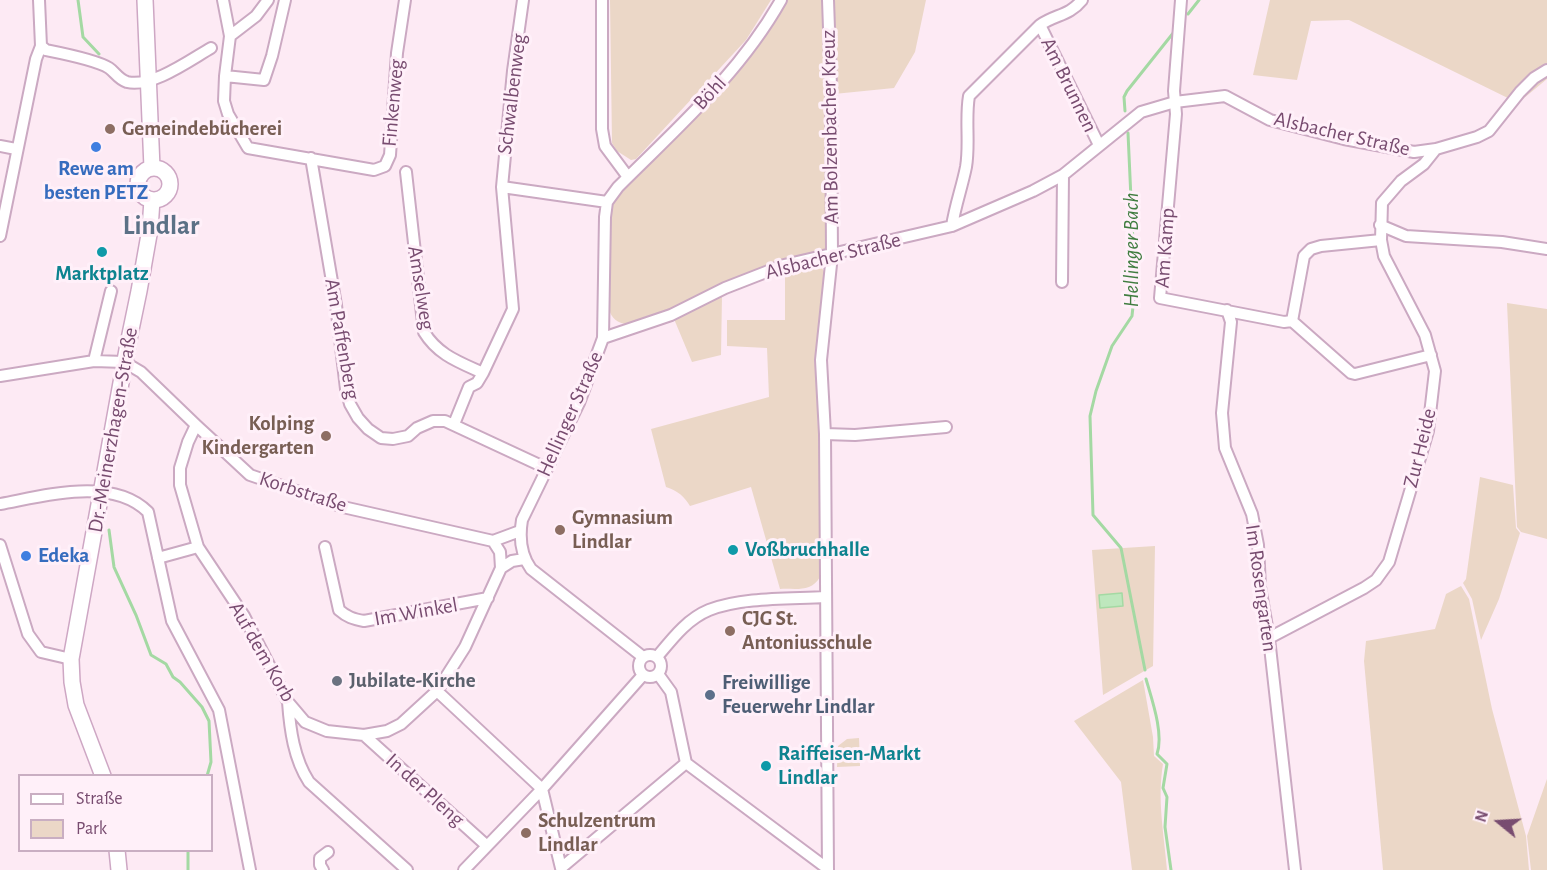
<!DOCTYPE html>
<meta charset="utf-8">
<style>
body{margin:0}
#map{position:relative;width:1547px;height:870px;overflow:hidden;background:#fdeaf4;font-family:"Alegreya Sans",sans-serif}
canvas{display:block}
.legend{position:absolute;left:18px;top:774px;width:195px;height:78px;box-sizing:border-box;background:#fff0f9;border:2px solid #c9aec2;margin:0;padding:8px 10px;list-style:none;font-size:18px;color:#784c70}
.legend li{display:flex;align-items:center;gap:12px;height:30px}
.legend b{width:30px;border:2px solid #c9aec2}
.north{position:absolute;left:1469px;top:792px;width:60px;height:60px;-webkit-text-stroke:4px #fff0f9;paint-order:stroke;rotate:288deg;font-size:16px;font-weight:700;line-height:24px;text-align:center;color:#784c70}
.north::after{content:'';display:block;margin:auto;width:21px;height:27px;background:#784c70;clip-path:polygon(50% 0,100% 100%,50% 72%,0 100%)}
</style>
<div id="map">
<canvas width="1547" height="870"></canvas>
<ul class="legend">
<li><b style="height:8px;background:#fff"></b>Straße</li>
<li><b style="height:16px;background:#ebd7c7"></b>Park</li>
</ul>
<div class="north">N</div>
</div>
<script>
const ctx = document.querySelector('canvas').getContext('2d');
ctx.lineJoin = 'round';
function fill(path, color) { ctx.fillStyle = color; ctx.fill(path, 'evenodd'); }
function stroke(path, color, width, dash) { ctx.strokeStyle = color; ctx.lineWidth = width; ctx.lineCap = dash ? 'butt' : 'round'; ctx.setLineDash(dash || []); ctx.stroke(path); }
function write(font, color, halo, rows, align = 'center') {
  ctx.font = font + ' "Alegreya Sans",sans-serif'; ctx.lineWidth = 6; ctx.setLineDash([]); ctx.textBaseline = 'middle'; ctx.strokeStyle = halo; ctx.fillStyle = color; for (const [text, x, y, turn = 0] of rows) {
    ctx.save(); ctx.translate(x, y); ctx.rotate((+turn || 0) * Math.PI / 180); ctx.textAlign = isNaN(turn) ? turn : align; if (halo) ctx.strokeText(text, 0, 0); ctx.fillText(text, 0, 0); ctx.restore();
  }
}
fill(new Path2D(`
 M610,0H771L746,40L636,159L631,160L617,151L612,143Z
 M786,0H825L829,243L824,251C795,258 767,265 739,276C715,286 647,326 625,324C614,322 610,315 608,305C608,275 602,218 618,194L754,50L768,31Z
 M831,0H926L915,52L894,88L834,94Z
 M1270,0H1547V79L1518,103L1349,20L1311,21L1297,80L1253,75Z
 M816,264L820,265L825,273L824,299L815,361L819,449L820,577C811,593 795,588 780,589L751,487L690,506C684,496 678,491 666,487L651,429L769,397L767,348L727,346V320H785V272Z
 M722,296L721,355L692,362L674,319Z
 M1507,303L1547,309V539L1521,532L1517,527Z
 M1480,477L1513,485L1516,528L1520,533L1499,599L1481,640L1472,599L1463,583L1466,579Z
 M1155,546L1153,666L1103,695L1092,550Z
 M1461,586L1469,599L1492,709L1526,836L1529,870H1383L1364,661L1366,641L1435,629L1446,594Z
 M1143,680L1153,737L1154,756L1163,764C1157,800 1164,834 1167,870H1132L1121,782L1074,721Z
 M859,738L860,766L837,767L838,746L847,739Z
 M1547,779V870H1531L1527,836Z`), '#ebd7c7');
const water = new Path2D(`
 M1122,593L1123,606L1100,608L1099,595Z`);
fill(water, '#bee7bd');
stroke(water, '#a4d9a3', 1.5);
stroke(new Path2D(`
 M78,0L83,37L99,54
 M1188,14L1199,0
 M1125,111L1124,97L1127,91L1174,32
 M1128,133L1135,287L1132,316L1112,346L1096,391L1090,416L1093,515L1121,548L1145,670
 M109,530L114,567L136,615L151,655L166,664L173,677L180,682L202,707L209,721L211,762L207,776
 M1146,679C1152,700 1164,734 1157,754L1167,764L1163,788L1167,797L1165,827L1171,870
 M188,850V870`), '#a4d9a3', 3);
const street = new Path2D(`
 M223,0L230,36L225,76L224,101L228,114L248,148L374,170L385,166L390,155L397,53L405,0
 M602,0V129L605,146L628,177
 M828,0L831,86L832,255L821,360L825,434L828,870
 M1181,0L1174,91L1176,114L1160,298L1284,322L1292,321
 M1040,25L1099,145
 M230,36L256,16L268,0
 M41,46L46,50C61,53 97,60 109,68C115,72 118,79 127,82C152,88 190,60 211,48
 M225,76L264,80L272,56L285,0
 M0,146L16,149
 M311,158L336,305L346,389L350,404L358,418L368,429L381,438L393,439L408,436L417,428L433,421H445L546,468
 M406,172L424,332C438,355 459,362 483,373
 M502,187L513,71L523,0
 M1380,225L1406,236L1502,242L1547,249
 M952,226C955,206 962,187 966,167C970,144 965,119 969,96L1040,25C1056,14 1069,16 1082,0
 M0,236L36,59L41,46L39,0
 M1381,240L1321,246L1311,249L1304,256L1292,321L1351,373L1355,374L1431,355
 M1062,282L1063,175
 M1227,310L1231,322L1222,413L1225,448L1252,514L1258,545L1260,587L1269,638L1295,870
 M603,338L671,315L725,288L784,265L952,226L1033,191L1063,175L1141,112L1175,102L1225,96L1270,120L1344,139L1414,152L1436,149L1477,137L1489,131L1520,92L1534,78L1547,70
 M94,361L111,291
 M0,376L94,361L124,362L141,372L196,425L250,475L343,507L493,541L520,531
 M454,424L469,387L477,383L483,373L513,309L502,187L607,202
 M196,425L188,442L180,468V485L198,547L244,616L288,702L305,722L327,731L364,735L387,731L401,724L437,691L465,647L501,568L512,561L524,559
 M825,434L855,435L946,427
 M0,504C44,496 112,476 148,512L172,621L219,710L250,870
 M493,541L500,552L501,568
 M0,545L28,634L41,652L71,659
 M325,547L339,610C347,617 353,619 364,621L488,598
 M158,558L198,547
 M1269,638L1364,588L1376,580L1389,562L1428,431L1435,371L1425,335L1384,256L1381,240L1382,203L1401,181L1424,164L1436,149
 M639 666a11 11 0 1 1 22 0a11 11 0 1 1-22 0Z
 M643,657L531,569C521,555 519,538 522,520L579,403L603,338L605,217L607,202L618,187C677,128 740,73 781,0
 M657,657C672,639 687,619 709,610C742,597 789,599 825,597
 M658,674L671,692L686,763L828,869
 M437,691L542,789L561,868L686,763
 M288,702C290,730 294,759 309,782L407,870
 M364,735L486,845
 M323,870L320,865V858L328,852
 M464,870L542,789L643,675`);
const secondary = new Path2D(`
 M145,0L152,168
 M138 184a16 16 0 1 1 32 0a16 16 0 1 1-32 0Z
 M103,776L76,705L72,682L71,659L128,344L139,291L150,229L152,200
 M117,850L119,870`);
stroke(street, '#cba9c2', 14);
stroke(secondary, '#cea7c4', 18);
stroke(street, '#fff', 10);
stroke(secondary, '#fff', 15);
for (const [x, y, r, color] of [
 [110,129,6,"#8d6e63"],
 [96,147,6,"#3f7fe0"],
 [102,252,6,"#0f9aa8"],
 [326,436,6,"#8d6e63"],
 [560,530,6,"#8d6e63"],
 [733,550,6,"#0f9aa8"],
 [26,556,6,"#3f7fe0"],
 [730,631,6,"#8d6e63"],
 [337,681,6,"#6b7280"],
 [710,695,6,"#5c6f8a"],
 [766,766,6,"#0f9aa8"],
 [526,833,6,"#8d6e63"]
]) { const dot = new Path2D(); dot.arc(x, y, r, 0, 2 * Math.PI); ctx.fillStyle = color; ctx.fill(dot); stroke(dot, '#fff0f9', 2); }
write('21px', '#784c70', '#fff0f9', [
 ["Am Brunnen",1069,85,64],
 ["Böhl",710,93,-47],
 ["Schwalbenweg",512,94,-83],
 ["Finkenweg",393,103,-85],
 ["Am Bolzenbacher Kreuz",830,127,-91],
 ["Alsbacher Straße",1342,134,13],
 ["Am Kamp",1165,248,-86],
 ["Alsbacher Straße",833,256,-14],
 ["Amselweg",421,288,81],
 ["Am Paffenberg",342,339,80],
 ["Hellinger Straße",570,414,-66],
 ["Dr.-Meinerzhagen-Straße",113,430,-80],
 ["Zur Heide",1420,448,-76],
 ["Korbstraße",303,492,18],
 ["Im Rosengarten",1261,588,82],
 ["Im Winkel",416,612,-10],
 ["Auf dem Korb",262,652,60],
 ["In der Pleng",425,790,42]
]);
write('bold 21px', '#785e54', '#fff0f9', [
 ["Gemeindebücherei",122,129],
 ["Kolping",314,424,"right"],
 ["Kindergarten",314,448,"right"],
 ["Gymnasium",572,518],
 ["Lindlar",572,542],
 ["CJG St.",742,619],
 ["Antoniusschule",742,643],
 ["Schulzentrum",538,821],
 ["Lindlar",538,845]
], 'left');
write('bold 21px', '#366cbe', '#fff0f9', [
 ["Rewe am",96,169],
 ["besten PETZ",96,193],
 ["Edeka",38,556,"left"]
]);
write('bold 21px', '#0d838f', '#fff0f9', [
 ["Marktplatz",102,274,"center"],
 ["Voßbruchhalle",745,550],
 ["Raiffeisen-Markt",778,754],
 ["Lindlar",778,778]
], 'left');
write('bold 21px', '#5b616d', '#fff0f9', [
 ["Jubilate-Kirche",349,681]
], 'left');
write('bold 21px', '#4e5e75', '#fff0f9', [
 ["Freiwillige",722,683],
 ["Feuerwehr Lindlar",722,707]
], 'left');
write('italic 22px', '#407d40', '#fff0f9', [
 ["Hellinger Bach",1131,250,-90]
]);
write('bold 27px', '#5c7186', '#fff0f9', [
 ["Lindlar",161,226]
]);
</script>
